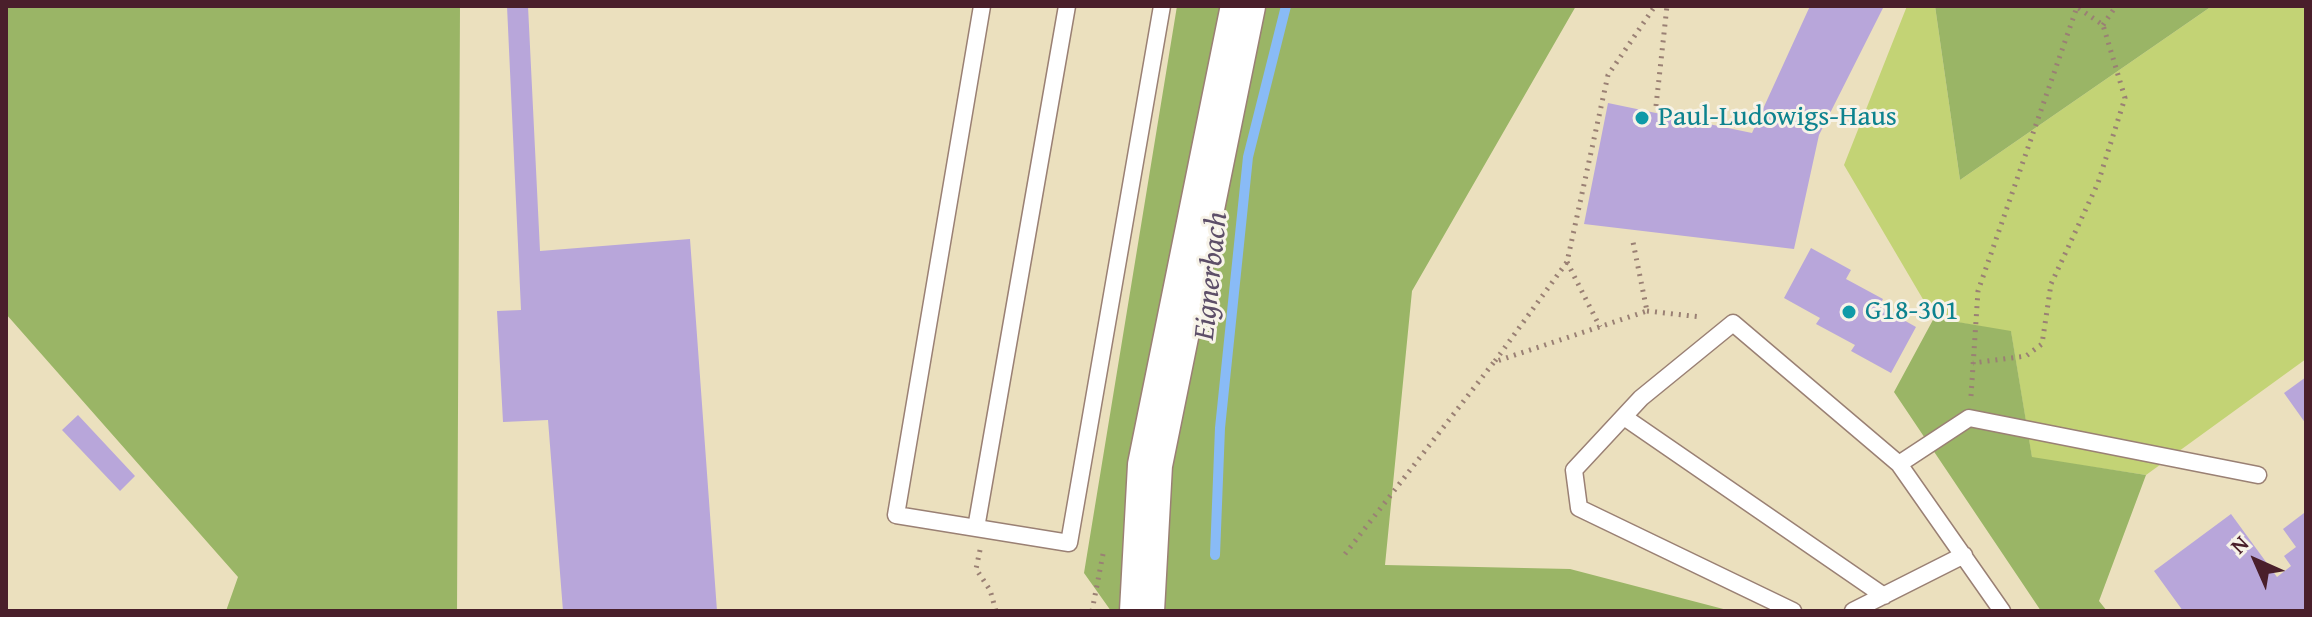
<!DOCTYPE html>
<style>
body{margin:0}
#map{position:relative;width:2312px;height:617px;overflow:hidden;background:#ebe0be;font-family:"Gentium Book Plus",serif}
canvas{display:block}
.frame{position:absolute;inset:0;border:8px solid #4a1f2b;pointer-events:none}
.north{position:absolute;left:2216px;top:521px;width:80px;height:80px;-webkit-text-stroke:6px #f7f3e8;paint-order:stroke;rotate:315deg;font-size:22px;font-weight:700;line-height:32px;text-align:center;color:#4a1f2b}
.north::after{content:'';display:block;margin:auto;width:28px;height:36px;background:#4a1f2b;clip-path:polygon(50% 0,100% 100%,50% 72%,0 100%)}
</style>
<div id="map">
<canvas width="2312" height="617"></canvas>
<div class="frame"></div>
<div class="north">N</div>
</div>
<script>
const ctx = document.querySelector('canvas').getContext('2d');
ctx.lineJoin = 'round';
function fill(path, color) { ctx.fillStyle = color; ctx.fill(path, 'evenodd'); }
function stroke(path, color, width, dash) { ctx.strokeStyle = color; ctx.lineWidth = width; ctx.lineCap = dash ? 'butt' : 'round'; ctx.setLineDash(dash || []); ctx.stroke(path); }
function write(font, color, halo, rows, align = 'center') {
  ctx.font = font + ' "Gentium Book Plus",serif'; ctx.lineWidth = 6; ctx.setLineDash([]); ctx.textBaseline = 'middle'; ctx.strokeStyle = halo; ctx.fillStyle = color; for (const [text, x, y, turn = 0] of rows) {
    ctx.save(); ctx.translate(x, y); ctx.rotate((+turn || 0) * Math.PI / 180); ctx.textAlign = isNaN(turn) ? turn : align; if (halo) ctx.strokeText(text, 0, 0); ctx.fillText(text, 0, 0); ctx.restore();
  }
}
fill(new Path2D(`
 M1907,6H1935L1960,180L2212,6H2306V359L2146,475L2032,458L2011,332L1934,318L1844,165Z`), '#c3d375');
fill(new Path2D(`
 M6,6H460L457,611H226L238,577L6,314Z
 M1177,6H1576L1412,291L1385,565L1570,569L1731,611H1111L1084,573Z
 M1935,6H2212L1960,180Z
 M1934,318L2011,331L2032,457L2146,475L2099,601L2107,611H2041L1894,392Z`), '#9ab566');
stroke(new Path2D(`
 M1215,555L1220,428L1248,157L1286,6`), '#89bbf6', 10);
fill(new Path2D(`
 M507,6H528L540,251L690,239L717,611H563L548,420L503,422L497,311L521,310Z
 M1810,6H1884L1819,135L1794,249L1584,224L1608,103L1752,133Z
 M1811,248L1851,270L1846,279L1883,299L1879,306L1916,327L1891,373L1851,351L1855,345L1816,324L1820,318L1784,298Z
 M2306,377V424L2284,393Z
 M78,415L135,476L120,491L62,430Z
 M2304,513L2306,516V611H2183L2154,571L2231,514L2277,577L2291,566L2284,556L2296,547L2283,529Z`), '#b8a6da');
const lane = new Path2D(`
 M982,6L896,515L1069,543L1162,6
 M1624,417L1884,596
 M1899,464L1969,418L2258,475
 M976,528L1067,6
 M1793,611L1579,508L1574,470L1641,398L1733,323L1899,464L2002,611
 M1853,611L1964,555`);
const secondary = new Path2D(`
 M1142,611L1150,465L1243,6`);
stroke(lane, '#9a8074', 19);
stroke(secondary, '#9a8074', 47);
stroke(new Path2D(`
 M2103,25L2116,6
 M1656,106L1667,6
 M1567,262L1600,327
 M1647,311L1701,317
 M1495,361L1567,262L1608,75L1655,6
 M1971,396L1978,291L2077,7L2103,25L2125,98L2098,183L2051,284L2042,344L2026,356L1973,363
 M980,550L976,569L990,590L996,611
 M1345,554L1494,362L1647,311L1633,242
 M1092,611L1104,549`), '#9a8074', 5, [2, 6]);
stroke(lane, '#fff', 16);
stroke(secondary, '#fff', 44);
for (const [x, y, r, color] of [
 [1642,118,8,"#0f9aa8"],
 [1849,312,8,"#0f9aa8"]
]) { const dot = new Path2D(); dot.arc(x, y, r, 0, 2 * Math.PI); ctx.fillStyle = color; ctx.fill(dot); stroke(dot, '#f7f3e8', 3); }
write('28px', '#0d838f', '#f7f3e8', [
 ["Paul-Ludowigs-Haus",1658,118],
 ["G18-301",1865,312]
], 'left');
write('italic 30px', '#5d4e68', '#f7f3e8', [
 ["Eignerbach",1212,276,-84]
]);
</script>
